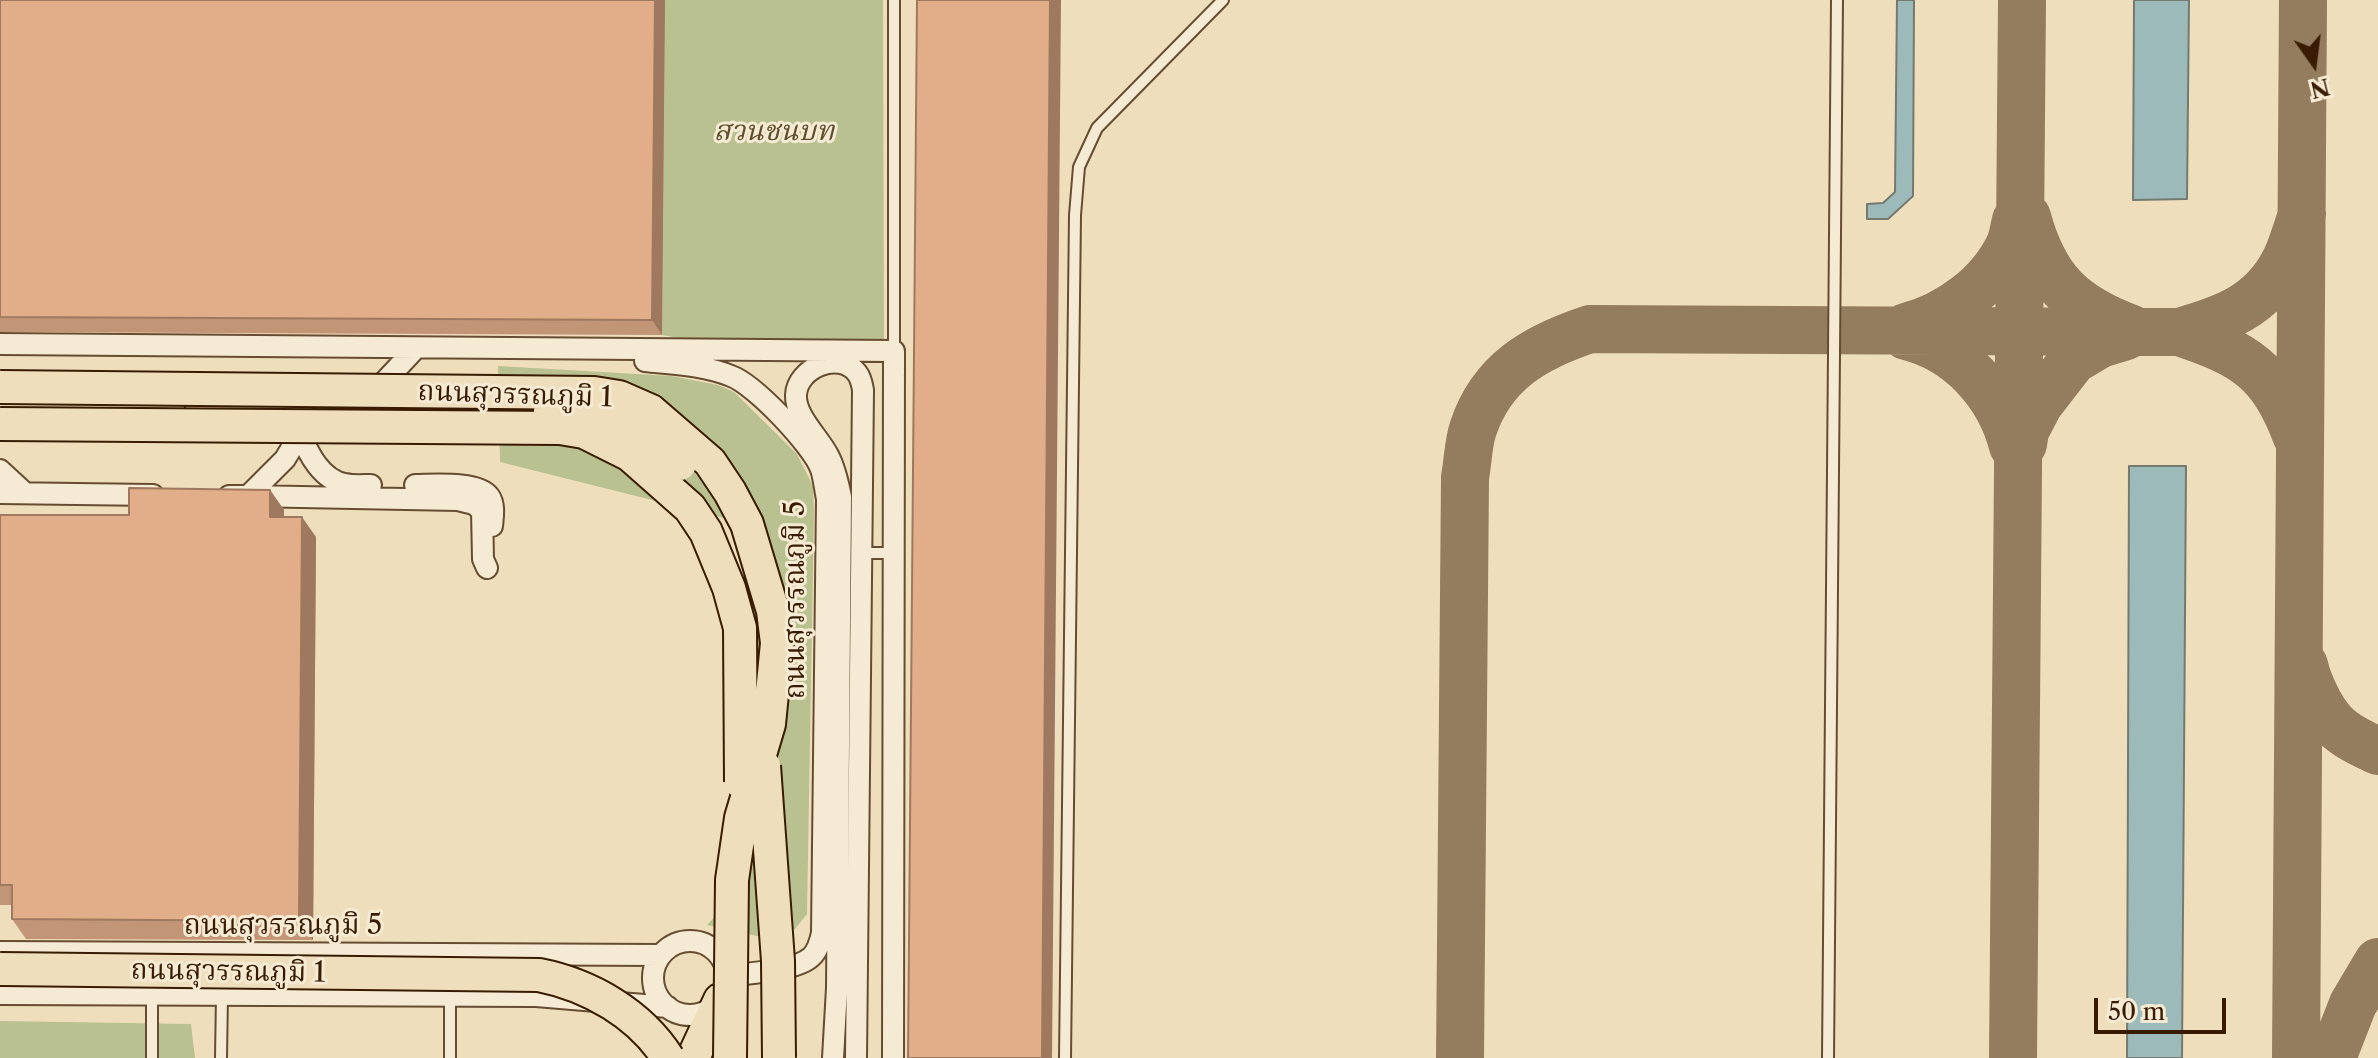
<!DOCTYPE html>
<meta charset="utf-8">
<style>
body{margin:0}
#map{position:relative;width:2378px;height:1058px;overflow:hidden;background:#efdebc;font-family:"Libre Caslon Text",serif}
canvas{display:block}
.north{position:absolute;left:2274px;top:24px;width:80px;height:80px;-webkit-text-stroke:6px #f5ead3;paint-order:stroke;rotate:166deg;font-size:22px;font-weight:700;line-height:32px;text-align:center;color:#381b01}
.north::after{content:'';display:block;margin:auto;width:28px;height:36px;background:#381b01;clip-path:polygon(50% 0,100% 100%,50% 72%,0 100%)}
.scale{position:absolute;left:2094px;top:998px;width:132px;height:36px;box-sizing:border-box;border:4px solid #381b01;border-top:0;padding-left:10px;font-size:24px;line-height:28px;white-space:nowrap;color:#381b01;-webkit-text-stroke:6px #f5ead3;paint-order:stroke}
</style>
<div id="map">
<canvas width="2378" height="1058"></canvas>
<div class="north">N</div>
<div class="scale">50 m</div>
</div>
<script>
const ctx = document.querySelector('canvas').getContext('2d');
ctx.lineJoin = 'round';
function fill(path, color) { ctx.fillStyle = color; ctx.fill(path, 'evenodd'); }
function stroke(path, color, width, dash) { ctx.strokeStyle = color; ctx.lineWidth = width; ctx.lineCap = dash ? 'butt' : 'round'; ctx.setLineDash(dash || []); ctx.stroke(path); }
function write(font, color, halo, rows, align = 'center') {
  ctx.font = font + ' "Libre Caslon Text","Noto Serif Thai",serif'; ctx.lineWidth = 6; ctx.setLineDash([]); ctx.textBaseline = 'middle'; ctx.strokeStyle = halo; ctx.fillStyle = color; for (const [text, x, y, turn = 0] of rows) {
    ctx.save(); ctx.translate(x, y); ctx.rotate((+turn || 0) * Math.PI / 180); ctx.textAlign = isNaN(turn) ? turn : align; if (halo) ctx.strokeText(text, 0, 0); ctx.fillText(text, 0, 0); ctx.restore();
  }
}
fill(new Path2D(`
 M665,0H883L884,339H684L662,335Z
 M498,366L672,376L718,385L734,392L797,454L813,486L814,512L807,914L795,929L757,936L707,925L743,887L760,527L500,462Z
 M0,1021L191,1024L195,1058H0Z`), '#bac190');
const water = new Path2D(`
 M1897,0H1914L1913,196L1888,219H1867V204L1883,203L1895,192Z
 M2134,0H2189L2187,199L2133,200Z
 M2129,466H2186L2182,1058H2127Z`);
fill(water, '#9dbaba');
stroke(water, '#757a70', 2);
stroke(new Path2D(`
 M2027,217C2044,280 2072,307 2132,329
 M1906,327C1949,316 1991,285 2010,244C2013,237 2014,228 2016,220
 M2179,332C2245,354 2272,370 2297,437
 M1906,336C1960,349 2000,394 2013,446
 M2023,444L2025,431L2039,404L2073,360L2100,344L2126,336
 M2304,665C2308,683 2320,709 2333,723C2345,736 2363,744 2378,751
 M1460,1058L1465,477C1468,462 1468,444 1473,429C1492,371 1536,347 1590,329L2179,332C2225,319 2262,306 2285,261C2292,247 2297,229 2302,214
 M2013,1058L2022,0
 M2296,1058L2303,0
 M2332,1058L2353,1004L2378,962`), '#947c5e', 48);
const service = new Path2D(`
 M894,0V351
 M861,553H894
 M152,1058V995
 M221,1058L222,995
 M450,1058V996
 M1065,1058L1075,215L1079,167L1097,128L1223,0
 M1828,1058L1837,0`);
const minor = new Path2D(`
 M0,344L894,351L893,1058
 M645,361C673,364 704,365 731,376C754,384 812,445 821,469C824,478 825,490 827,499L822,933C820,942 818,951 811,957C796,971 749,973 728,976
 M301,434C308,454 322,480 345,484C353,486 363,485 371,485
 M0,470L25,493
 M415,485C432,485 478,481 489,496C495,504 493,516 492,526
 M0,493L153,495
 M229,496H248L285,459L303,429L313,421L359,404L370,397L416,348
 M248,496L458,500L474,504L482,511L483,559L487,568
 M653 978a37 37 0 1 1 74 0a37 37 0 1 1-74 0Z
 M0,952L661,955
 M0,994L536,996L668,1007
 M833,1058L837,988L841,497C838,482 835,468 828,455C818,436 795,416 796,395C797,368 839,350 857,373C861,378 862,384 863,390L856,1058`);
const trunk = new Path2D(`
 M0,407L168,409
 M693,1058L720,1000`);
stroke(service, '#664c30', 14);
stroke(minor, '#664c30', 24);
stroke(trunk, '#381b01', 36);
stroke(service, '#f5ead3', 10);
stroke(minor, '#f5ead3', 20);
stroke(trunk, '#efdebc', 32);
const trunkBridge = new Path2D(`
 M0,387L594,393L619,397L651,411L710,462L730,492L747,524L773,611L777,643L769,724L741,818L732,880L730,1058
 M550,411H573L610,419L657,441L680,464
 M0,424L560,428L584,432L630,455L690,508L706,532L729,588L740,628L741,782
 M764,766L778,961L779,1058
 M0,969L539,975C590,985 640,1014 668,1058`);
stroke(trunkBridge, '#381b01', 36, []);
stroke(trunkBridge, '#efdebc', 32);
fill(new Path2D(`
 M0,0H665L662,335L0,332Z
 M270,490L284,510V517L316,537L313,940L26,939L12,919V905H0V515H129Z`), '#c29576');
fill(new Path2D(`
 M655,0H665L662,335L652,320Z
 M1050,0H1061L1052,1058H1042Z
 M270,490L284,510V537L270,517Z
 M302,517L316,537L313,940L299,921Z`), '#9e7960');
const building = new Path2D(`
 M0,0H655L652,320L0,317Z
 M917,0H1050L1042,1058H908Z
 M129,488L270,490V517H302L299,921L12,919V885H0V515H129Z`);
fill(building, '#e2ad89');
stroke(building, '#9e7960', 2);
write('italic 28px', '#5f4d2c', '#f5ead3', [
 ["สวนชนบท",774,132]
]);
write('28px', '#381b01', '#f5ead3', [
 ["ถนนสุวรรณภูมิ 1",515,395,2],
 ["ถนนสุวรรณภูมิ 5",796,600,-90],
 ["ถนนสุวรรณภูมิ 5",283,926],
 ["ถนนสุวรรณภูมิ 1",228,972,1]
]);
</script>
